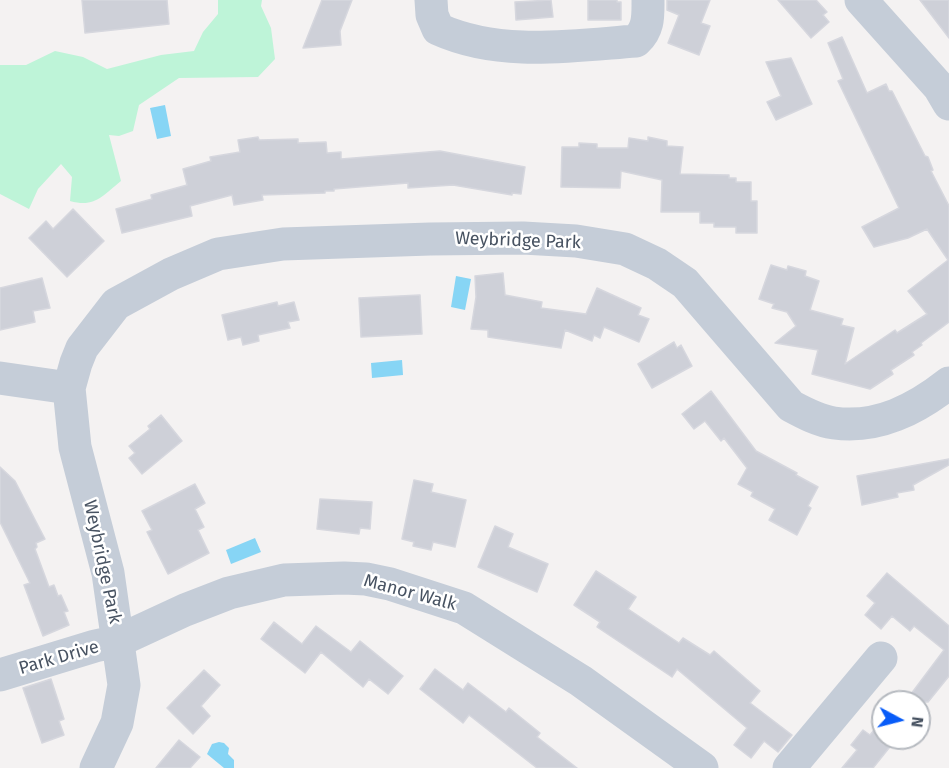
<!DOCTYPE html>
<style>
body{margin:0}
#map{position:relative;width:949px;height:768px;overflow:hidden;background:#f4f2f2;font-family:"Fira Sans",sans-serif}
canvas{display:block}
.north{position:absolute;left:871px;top:690px;width:60px;height:60px;box-sizing:border-box;background:#fff;border:2px solid #b6bac0;border-radius:50%;rotate:97deg;font-size:16px;font-weight:700;line-height:24px;text-align:center;color:#485362}
.north::after{content:'';display:block;margin:auto;width:21px;height:27px;background:#085cf8;clip-path:polygon(50% 0,100% 100%,50% 72%,0 100%)}
</style>
<div id="map">
<canvas width="949" height="768"></canvas>
<div class="north">N</div>
</div>
<script>
const ctx = document.querySelector('canvas').getContext('2d');
ctx.lineJoin = 'round';
function fill(path, color) { ctx.fillStyle = color; ctx.fill(path, 'evenodd'); }
function stroke(path, color, width, dash) { ctx.strokeStyle = color; ctx.lineWidth = width; ctx.lineCap = dash ? 'butt' : 'round'; ctx.setLineDash(dash || []); ctx.stroke(path); }
function write(font, color, halo, rows, align = 'center') {
  ctx.font = font + ' "Fira Sans",sans-serif'; ctx.lineWidth = 5; ctx.setLineDash([]); ctx.textBaseline = 'middle'; ctx.strokeStyle = halo; ctx.fillStyle = color; for (const [text, x, y, turn = 0] of rows) {
    ctx.save(); ctx.translate(x, y); ctx.rotate((+turn || 0) * Math.PI / 180); ctx.textAlign = isNaN(turn) ? turn : align; if (halo) ctx.strokeText(text, 0, 0); ctx.fillText(text, 0, 0); ctx.restore();
  }
}
fill(new Path2D(`
 M218,0H262L261,6L271,28L275,59L258,77L179,78L139,105L133,131L119,136L109,135L121,181C102,196 95,208 70,201L72,177L61,164L38,189L29,209L0,194V65H26L55,51L83,57L107,69L161,55L194,51L203,32L218,14Z`), '#bef4d8');
fill(new Path2D(`
 M165,105L171,136L157,139L150,108Z
 M456,276L471,279L465,310L451,307Z
 M402,360L403,375L372,378L371,363Z
 M255,538L261,552L231,564L226,550Z
 M219,742L224,743L229,748L228,754L234,760V768H224L207,754L212,744Z`), '#87d5f5');
const building = new Path2D(`
 M82,0H167L169,24L85,33Z
 M322,0H352L340,31L341,45L303,48Z
 M551,0L553,17L516,20L515,2Z
 M588,0H617V2H621V20H588Z
 M667,0H710L701,23L710,26L699,55L668,43L679,15L667,10Z
 M778,0H816L827,12L823,15L829,22L811,38Z
 M920,0H949V38Z
 M842,37L867,93L886,84L889,91H892L925,156L928,157L933,170L931,171L949,206V322L921,343L922,345L912,352L914,355L891,370L893,374L870,389L812,374L818,350L775,343L796,326L787,312L772,308L774,304L759,299L771,265L787,270L788,266L806,271L805,276L819,281L810,310L843,319L841,325L854,328L845,364L895,330L897,333L927,314L908,291L948,260L927,229L908,238L874,247L862,227L899,208L838,81L843,79L828,43Z
 M791,58L812,104L776,120L767,102L781,96L766,62Z
 M258,137L259,140L298,139V143L326,142L327,153L341,152V159L440,151L525,167L521,194L512,193V195L453,185L408,188V183L334,189V191H325V193L262,195L263,200L234,205L232,195L190,206L192,216L122,233L116,209L152,199L151,195L187,185L183,169L211,161L210,157L240,152L238,140Z
 M648,137L667,141V146L683,147L680,174L729,175V178H736V182H751V201H757V233H736V227H714V223H700V212H661L662,180L621,171L620,188L561,187L562,147H579V143L597,144V148H628L629,138L648,141Z
 M73,209L104,241L67,277L29,238L46,221L53,229Z
 M503,273L505,295L542,302L541,308L586,314L597,288L641,308L638,315L649,319L639,342L604,327L600,338L594,335L592,341L565,330L561,348L488,337V330L471,329L476,297L475,276Z
 M42,278L50,308L33,311L35,322L0,330V288Z
 M420,295L422,334L361,337L359,298Z
 M277,302L278,306L294,302L299,320L288,322L290,328L258,335L259,341L243,345L241,337L228,340L222,315Z
 M674,342L677,348L681,345L692,366L652,388L638,364Z
 M711,391L756,451L797,473L796,475L818,487L808,506L811,508L797,535L769,520L775,509L751,496L753,492L738,484L747,468L724,438L721,441L705,421L694,429L682,414Z
 M161,415L182,441L142,474L129,458L135,453L129,446L150,429L148,426Z
 M949,459V465L913,485L914,490L897,493L898,497L862,505L857,476Z
 M0,467L15,481L45,539L36,543L37,547L35,549L49,587L54,585L58,596L61,595L68,611L64,612L69,625L43,636L24,585L30,583L0,522Z
 M414,480L433,484L431,492L466,500L455,547L433,542L431,550L413,546L414,542L402,539Z
 M195,484L205,503L195,509L204,527L198,530L209,553L168,574L147,532L152,530L142,511Z
 M320,499L372,502L370,529L360,528L359,534L317,529Z
 M495,526L513,534L508,547L548,564L537,592L478,567Z
 M596,571L636,597L628,609L679,643L683,638L710,655L714,651L760,691L750,703L792,735L778,752L764,741L751,758L734,745L747,728L677,669L672,677L597,627L600,622L574,605Z
 M887,573L949,626V676L928,702H905L944,650L914,626L910,631L892,616L881,629L865,615L875,603L867,596Z
 M274,622L302,644L316,626L351,652L360,641L403,676L388,694L369,679L363,687L321,652L305,673L261,639Z
 M435,669L463,690L468,683L506,712L509,708L540,733L537,737L577,768H537L469,715L463,723L420,689Z
 M204,670L220,685L201,706L210,716L193,734L167,708Z
 M51,679L64,719L59,721L64,735L42,743L23,688Z
 M883,719V738H897L873,768H842L857,750L851,745L863,730L870,735Z
 M179,740L200,757L190,768H156Z`);
fill(building, '#ced0d8');
stroke(building, '#d6d7de', 1.5);
stroke(new Path2D(`
 M431,0L432,15L438,29C500,57 570,46 636,41C649,29 648,16 648,0
 M861,0L939,87L949,104
 M0,378L69,388
 M0,675L95,646L118,641L185,610L229,593L284,580L344,578L366,579L390,584L464,608L581,681L702,768
 M96,768L117,723L124,685L108,573L75,447L69,388L76,363L82,348L116,304L171,274L218,254L283,244L430,239L523,238L576,241L625,249L657,264L685,283L791,406C804,413 819,421 834,423C878,429 916,409 949,383
 M789,768L881,658`), '#c5cdd8', 33);
write('18px', '#485362', '#fff', [
 ["Weybridge Park",518,241,2],
 ["Weybridge Park",102,562,78],
 ["Manor Walk",410,593,15],
 ["Park Drive",59,658,-16]
]);
</script>
